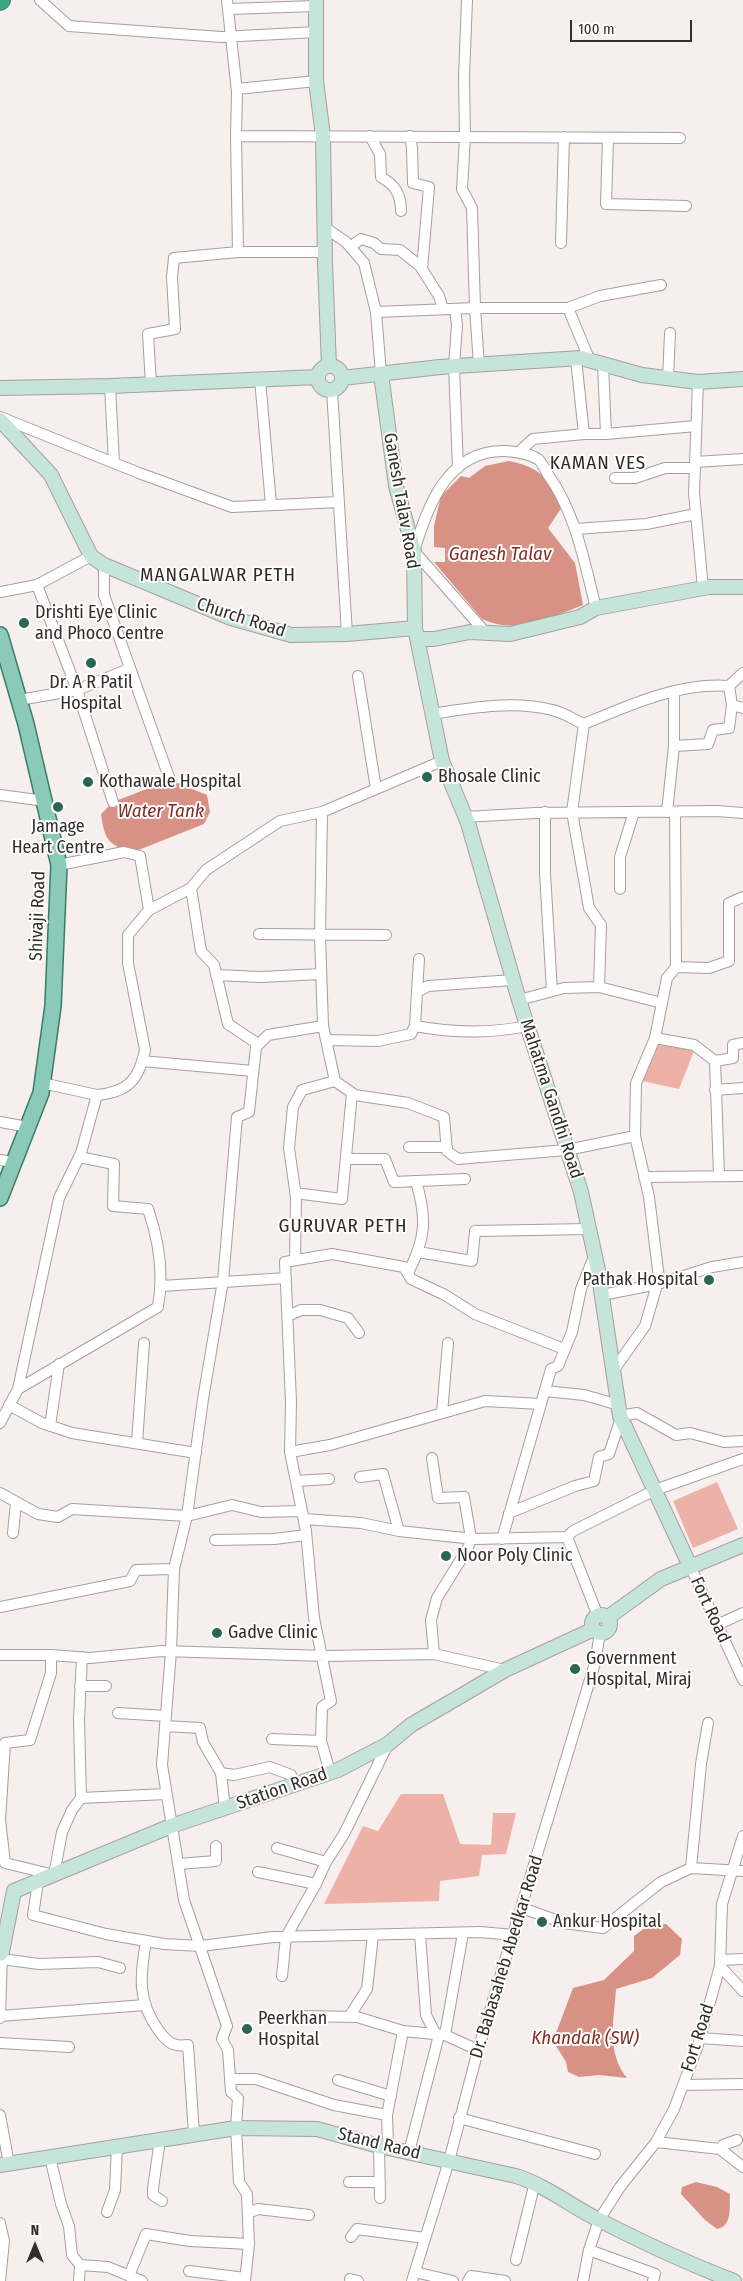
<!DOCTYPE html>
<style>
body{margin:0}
#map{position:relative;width:743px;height:2281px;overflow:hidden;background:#f6efed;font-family:"Fira Sans Condensed",sans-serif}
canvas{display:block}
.north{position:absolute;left:10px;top:2221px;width:50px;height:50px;-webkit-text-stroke:4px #fffefd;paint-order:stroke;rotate:0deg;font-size:14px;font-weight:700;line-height:20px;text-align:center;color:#312e2e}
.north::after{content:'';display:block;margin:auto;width:18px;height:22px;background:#312e2e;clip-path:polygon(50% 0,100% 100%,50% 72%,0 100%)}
.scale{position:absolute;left:570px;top:20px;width:122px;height:22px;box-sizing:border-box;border:2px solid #312e2e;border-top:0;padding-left:6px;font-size:15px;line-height:18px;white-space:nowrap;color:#312e2e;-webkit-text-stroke:4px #fffefd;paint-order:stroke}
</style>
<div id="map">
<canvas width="743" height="2281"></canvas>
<div class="north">N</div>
<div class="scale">100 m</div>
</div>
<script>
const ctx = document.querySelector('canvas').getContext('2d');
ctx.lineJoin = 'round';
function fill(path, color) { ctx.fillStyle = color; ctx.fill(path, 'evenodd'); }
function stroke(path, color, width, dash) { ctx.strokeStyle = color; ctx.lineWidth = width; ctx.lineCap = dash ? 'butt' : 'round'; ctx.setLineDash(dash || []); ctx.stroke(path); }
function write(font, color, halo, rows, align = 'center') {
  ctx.font = font + ' "Fira Sans Condensed",sans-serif'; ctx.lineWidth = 4; ctx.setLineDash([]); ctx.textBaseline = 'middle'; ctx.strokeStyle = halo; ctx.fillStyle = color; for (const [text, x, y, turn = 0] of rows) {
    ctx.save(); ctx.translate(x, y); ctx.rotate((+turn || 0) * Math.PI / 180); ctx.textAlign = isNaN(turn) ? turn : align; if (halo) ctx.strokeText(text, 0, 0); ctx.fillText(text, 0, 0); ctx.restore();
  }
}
fill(new Path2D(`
 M659,1044L694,1051L679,1089L642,1081Z
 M717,1482L738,1529L693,1548L673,1501Z
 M401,1794H443L460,1844L491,1845L493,1813H516L506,1854L482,1855L479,1876L440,1881L439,1901L324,1904L363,1826L378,1831Z`), '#eeb1a7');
fill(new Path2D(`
 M509,461C542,468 548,478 562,507L548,528L575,563L583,605C550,618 516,635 482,619L434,562H445V548L434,547V526L441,496L461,476L469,478L485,466Z
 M170,780L207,795L210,812L204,824L131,853C107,843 105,840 101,814L113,802Z
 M666,1924L682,1939L680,1955L652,1978L616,1989C614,2020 606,2052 627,2078L599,2075L579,2077L568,2072L566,2062L553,2041L573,1988L604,1980L634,1951V1936L649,1925Z
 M696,2182L717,2187L730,2194C729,2207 733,2226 717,2229L705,2220L681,2194L682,2187Z`), '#d89185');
const street = new Path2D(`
 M40,0L69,26L221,37L317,32
 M227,0L237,92L236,136L238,252
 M467,0L464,77L465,137L462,189L472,208L475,308L479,365
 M229,9L316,6
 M237,89L316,81
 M236,136L680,138
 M370,136L380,154L381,177C395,185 401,194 401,211
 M410,136L412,148L413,183L429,187L422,269
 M608,138L606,204L686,206
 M324,227L346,242L364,263L376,312L475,308H568L600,296L661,285
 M561,243L564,137
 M350,247L361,239L374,243L381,249L400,250L420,266L439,296L443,309
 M568,308L590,361
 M455,309L457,325L454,367L458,468
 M376,312L381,374
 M576,359L584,434H606
 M603,364L606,434L696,426
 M260,379L271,505
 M668,379L670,333
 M698,382L694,493L703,588
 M151,384L148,334L175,329L172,277L174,258L238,252H324
 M110,386L114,463
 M332,390L347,634
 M0,417L139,473L232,507L339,502
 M519,452L533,439L584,434
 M695,462L743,459
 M615,478H635L665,468H695
 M576,529L646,524L696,514
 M104,565V595L170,780
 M37,585L77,690L113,802
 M0,592L37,585L91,556
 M486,633L414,551C428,505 448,449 506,451C516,452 530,453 539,460C542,463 545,469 547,473C576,513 584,561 596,608
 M743,673L729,686L732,705L743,708
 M358,676L376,789
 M19,700L77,690L129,669
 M432,714C470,708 514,700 552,710C563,712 574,720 584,724
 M584,724L572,812L589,908L601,925L599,987
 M584,724C629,705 680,682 729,686
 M674,746L708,744L713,730L729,728L732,705
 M0,795L45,801
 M545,812V873L552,991
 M667,812L674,746V693
 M465,817L535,813L717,811L743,813
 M59,865L124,852L140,856L149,910
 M191,888L201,951L214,965L228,1024L258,1044
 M620,889V857L634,812
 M259,934L386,935
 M676,967L709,968L729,961V903L743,897
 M216,975L261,977L321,974
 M417,992L419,959
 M519,1000L564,988L599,987L662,1003
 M323,1026L335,1081L355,1095L408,1103L444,1117L447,1151L458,1159L567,1150L635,1136
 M415,1026L417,992L428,986L513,980
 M655,1038L694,1045L715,1061L733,1058V1045L743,1043
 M326,1040L378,1041L411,1034L415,1026C453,1033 489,1034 527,1026
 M142,1061L253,1071
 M715,1061L719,1176
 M42,1083L97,1095
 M715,1090L743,1088
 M0,1122L28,1127
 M409,1147H447
 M346,1159H385L394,1182L465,1179
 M0,1160L12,1162
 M644,1177L743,1176
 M295,1193L342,1199L352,1093
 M418,1252L472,1261L475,1231L589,1229
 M295,1260L296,1197L289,1148L293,1107L302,1090L335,1081
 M408,1273C426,1238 427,1219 416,1181
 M162,1286L286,1278
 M602,1295L658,1284L712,1267L743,1262
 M288,1316L301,1310H320L348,1318L359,1333
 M613,1371L645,1326L659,1278L649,1197L635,1136L636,1083L655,1038L667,978L676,967L675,812
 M18,1389L158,1307C164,1274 159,1241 148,1209L113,1206L114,1164L79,1157
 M545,1391L584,1395L619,1405
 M9,1405L42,1423L72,1433L196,1453
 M442,1413L448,1343
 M620,1416L637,1413L676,1435L690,1433L724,1442L743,1441
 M0,1423L18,1389L59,1198L81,1153L97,1095C128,1092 139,1080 145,1050L128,963V935L149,910L191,888L206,870L280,821L322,812L442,761
 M50,1426L59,1364
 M137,1443L144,1343
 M290,1452L330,1445L485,1401L541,1404
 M432,1458L438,1498L464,1497L471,1538L468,1548L437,1598L431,1620L434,1654
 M360,1477L383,1474L399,1531
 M296,1481L329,1479
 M0,1493L38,1514L58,1517L72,1509L187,1516L232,1505L261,1512L302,1511
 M509,1513L575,1486L594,1481L599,1457L609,1454L621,1418
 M304,1519L361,1523L399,1531L474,1539L567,1537
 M13,1533L16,1502
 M502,1539L551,1369L558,1366L572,1332L581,1289L595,1254
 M215,1540L274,1539L306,1535
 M690,1566L743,1680
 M0,1607L130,1581L136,1570L174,1569
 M598,1616L567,1537L573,1531L655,1490L743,1459
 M717,1625L743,1613
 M0,1655H51L90,1658L162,1651L326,1656L434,1654L505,1670
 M51,1655V1673L30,1740L5,1743L0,1820L5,1863L54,1875L62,1832L72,1810L81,1798L79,1720L82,1657
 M80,1686H106
 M118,1713L166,1716
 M165,1726L200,1728L203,1742L221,1773L234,1775L270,1767L291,1775L295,1784
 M272,1739L321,1741
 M330,1772L321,1741L322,1707L331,1701L314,1618L306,1531L290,1452L291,1402L285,1262L332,1254L404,1267L411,1279L445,1295L475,1314L564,1349
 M221,1773L225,1809
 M81,1798L166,1794
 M277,1848L326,1862
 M178,1864L216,1861V1846
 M691,1868L701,1764L708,1723
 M258,1872L316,1884
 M38,1882L33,1915L106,1934L164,1944L201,1946L273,1937L480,1932L514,1935
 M522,1908L564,1923L603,1928L661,1882L691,1868L743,1871
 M146,1941C140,1976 137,2001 159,2031C168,2043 173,2047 188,2045L194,2134
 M2,1959L39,1964L98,1962L120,1968
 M720,1960L743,1959
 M720,1966L743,1991
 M282,1976L286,1937L316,1884L326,1862L344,1834L388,1744
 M0,2016L145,2005
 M301,2016L357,2017L403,2031
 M349,2017L367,1989L373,1935
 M0,2018L2,1953
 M445,2035L463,1933
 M700,2038L743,2041
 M0,2043L69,2047
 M230,2079H256L334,2105L387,2115
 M338,2080L391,2096
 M683,2085L743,2084
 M0,2115L9,2164
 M459,2118L595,2154
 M160,2140L153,2188V2195L162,2201
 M656,2142L720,2149L743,2167
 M379,2146L380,2198
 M388,2147L387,2115L403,2031L445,2035L478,2050
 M720,2149L723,2145L737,2140
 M409,2152L438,2039L426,2015L420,1934
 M50,2157L61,2204L69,2226L72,2255L80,2265L108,2267L142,2281
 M349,2182H380
 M107,2212L115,2190L117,2146
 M248,2213L258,2209L309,2215
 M0,2223L4,2241L0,2281
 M351,2237L357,2229L425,2238
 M589,2250L655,2274L653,2281
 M516,2260L535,2182
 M189,2271L245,2278
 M415,2272L453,2281
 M129,2276L146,2234L190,2241L249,2244
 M350,2279L358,2281
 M79,2281L80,2265
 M245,2281L249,2244L247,2194L239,2182L236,2128L238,2098L231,2092L228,2050L222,2039L227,2026L184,1900L162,1765L171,1651L174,1569L187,1516L203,1399L223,1281L237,1117L249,1112L256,1047L268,1035L323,1026L320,935L322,812
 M412,2281L449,2161L478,2050L595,1663L600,1633
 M468,2281L471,2276L505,2281
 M583,2281L589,2250L599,2220L620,2187L656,2142L674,2109L698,2045L720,1966L722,1904L743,1836`);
const secondary = new Path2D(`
 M316,0V81L323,136L325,263L329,366
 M318 378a12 12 0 1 1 24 0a12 12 0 1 1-24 0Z
 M381,374L396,486L414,551L415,628L442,761L468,823L519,1000L581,1192L598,1270L620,1416L690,1566
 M342,378L440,367L581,358L642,375L698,382L743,379
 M0,388L110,386L318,377
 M0,420L51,475L91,556L104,565L231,618L291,635L347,634L415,628
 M419,639H434L470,632L510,634L580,617L596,608L709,587H743
 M592 1624a9 9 0 1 1 18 0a9 9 0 1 1-18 0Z
 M607,1618L661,1579L743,1545
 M0,1954L2,1952L14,1891L171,1826L338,1770L388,1744L411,1725L505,1670L594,1629
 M0,2165L236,2128L317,2129L379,2146L516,2176C547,2186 572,2207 601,2221C644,2243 689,2264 734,2281`);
const primary = new Path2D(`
 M0,635L26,724L59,865L53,1006L41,1093L0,1198`);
const highway = new Path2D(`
 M0,1L1,0`);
stroke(street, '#a69f9e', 12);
stroke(secondary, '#a69f9e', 16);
stroke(primary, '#397d68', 18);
stroke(highway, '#397d68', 20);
stroke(street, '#fff', 10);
stroke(secondary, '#c5e5db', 14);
stroke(primary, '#8bcab8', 15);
stroke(highway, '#3da788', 18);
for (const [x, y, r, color] of [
 [24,623,6,"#296754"],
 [91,663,6,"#296754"],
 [427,777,6,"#296754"],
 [88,782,6,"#296754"],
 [58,807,6,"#296754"],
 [709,1280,6,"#296754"],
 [446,1556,6,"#296754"],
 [217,1633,6,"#296754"],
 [575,1669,6,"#296754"],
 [542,1922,6,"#296754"],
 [247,2029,6,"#296754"]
]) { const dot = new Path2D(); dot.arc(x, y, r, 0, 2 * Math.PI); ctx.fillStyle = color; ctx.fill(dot); stroke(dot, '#fffefd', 2); }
write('18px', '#312e2e', '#fffefd', [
 ["Ganesh Talav Road",401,501,80],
 ["Church Road",241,618,18],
 ["Shivaji Road",38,916,-88],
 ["Mahatma Gandhi Road",551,1099,72],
 ["Fort Road",710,1610,65],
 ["Station Road",282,1789,-19],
 ["Dr. Babasaheb Abedkar Road",507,1957,-73],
 ["Fort Road",698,2038,-72],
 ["Stand Raod",379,2144,14]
]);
write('18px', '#312e2e', '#fffefd', [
 ["Drishti Eye Clinic",35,613],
 ["and Phoco Centre",35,634],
 ["Dr. A R Patil",91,683,"center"],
 ["Hospital",91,704,"center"],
 ["Bhosale Clinic",438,777],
 ["Kothawale Hospital",99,782],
 ["Jamage",58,827,"center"],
 ["Heart Centre",58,848,"center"],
 ["Pathak Hospital",698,1280,"right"],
 ["Noor Poly Clinic",457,1556],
 ["Gadve Clinic",228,1633],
 ["Government",586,1659],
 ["Hospital, Miraj",586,1680],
 ["Ankur Hospital",553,1922],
 ["Peerkhan",258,2019],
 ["Hospital",258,2040]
], 'left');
ctx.letterSpacing = '1px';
write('19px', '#2f2a29', '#fffefd', [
 ["KAMAN VES",598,464],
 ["MANGALWAR PETH",218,576],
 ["GURUVAR PETH",343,1227]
]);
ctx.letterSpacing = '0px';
write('italic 19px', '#812d23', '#fffefd', [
 ["Ganesh Talav",500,555],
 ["Water Tank",161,812],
 ["Khandak (SW)",585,2039]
]);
</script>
